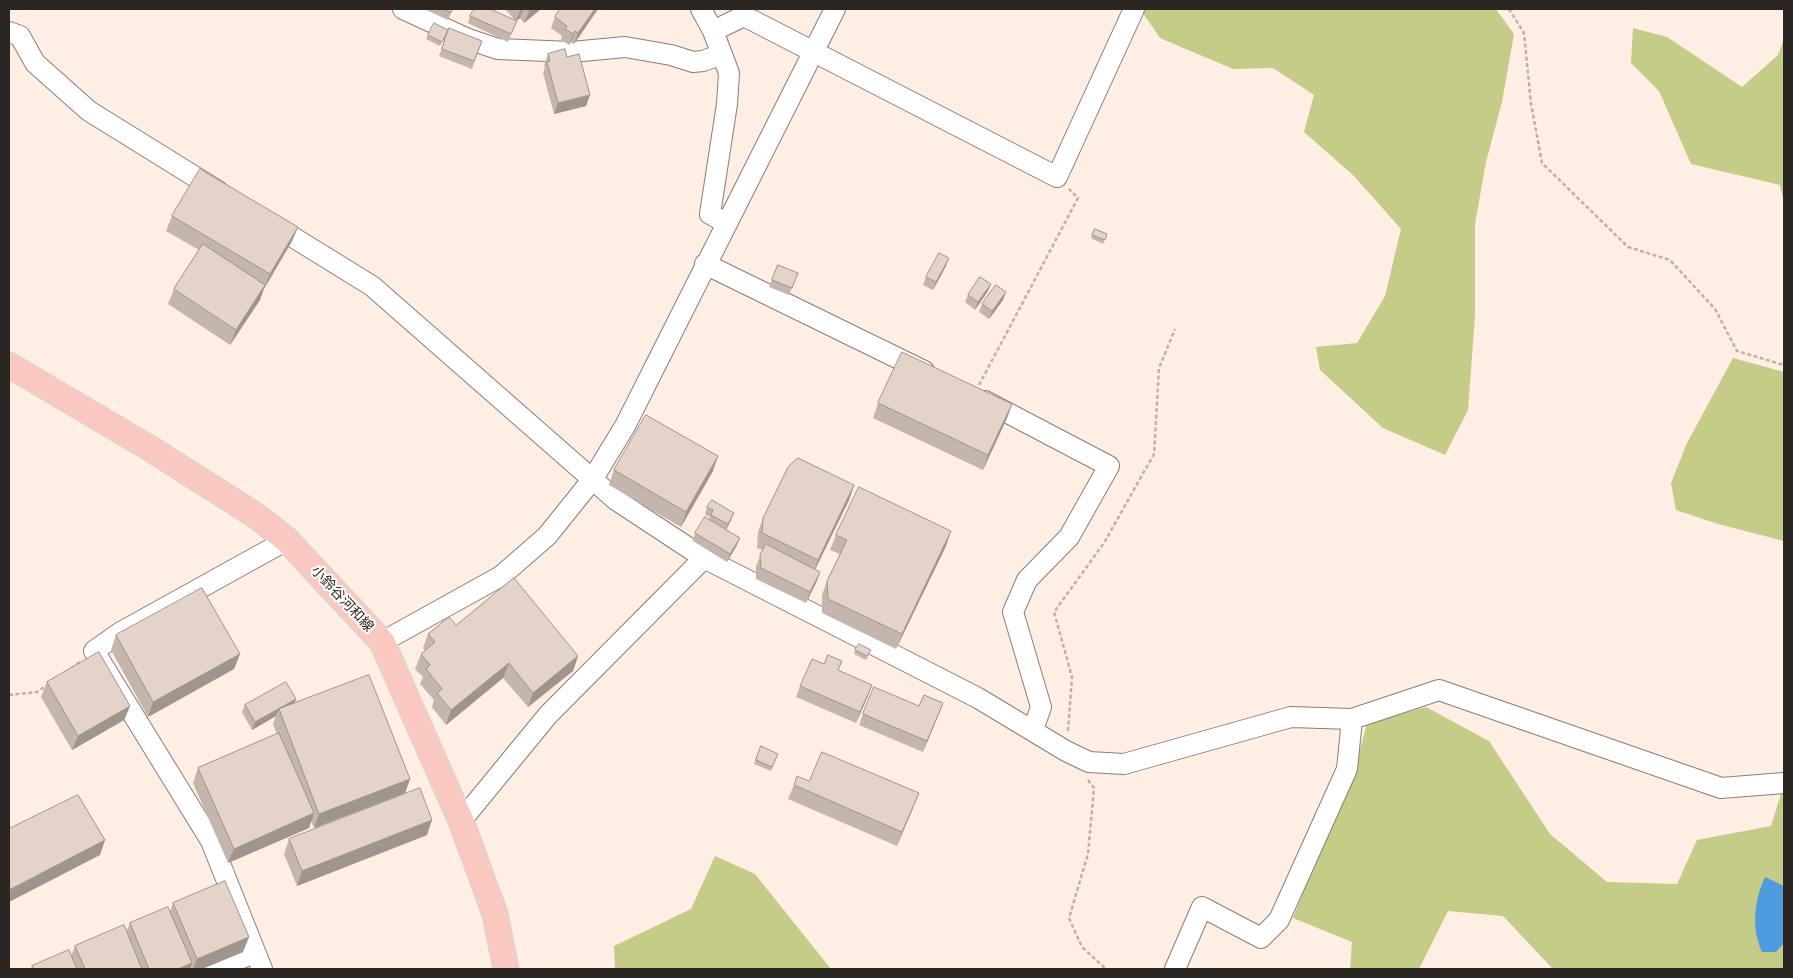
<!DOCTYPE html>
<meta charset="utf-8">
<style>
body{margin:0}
#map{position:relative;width:1793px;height:978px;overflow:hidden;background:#ffeee4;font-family:"Fira Sans",sans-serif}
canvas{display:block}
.frame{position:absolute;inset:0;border:10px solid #2c2622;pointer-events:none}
</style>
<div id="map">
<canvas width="1793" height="978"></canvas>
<div class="frame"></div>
</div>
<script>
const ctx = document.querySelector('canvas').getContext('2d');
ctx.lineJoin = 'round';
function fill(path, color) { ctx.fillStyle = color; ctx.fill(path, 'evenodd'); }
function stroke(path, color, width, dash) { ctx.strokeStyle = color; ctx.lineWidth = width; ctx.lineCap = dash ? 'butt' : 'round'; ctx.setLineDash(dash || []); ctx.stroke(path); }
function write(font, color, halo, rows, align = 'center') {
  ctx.font = font + ' "Fira Sans","Noto Sans JP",sans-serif'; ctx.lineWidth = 4; ctx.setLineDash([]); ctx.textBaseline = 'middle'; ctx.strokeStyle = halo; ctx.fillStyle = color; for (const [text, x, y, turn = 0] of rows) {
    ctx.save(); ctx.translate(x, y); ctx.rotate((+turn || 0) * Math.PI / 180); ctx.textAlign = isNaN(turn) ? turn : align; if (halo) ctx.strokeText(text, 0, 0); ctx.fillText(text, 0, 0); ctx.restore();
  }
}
fill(new Path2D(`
 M1140,9H1496L1514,34L1502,102L1486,162L1475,224V316L1468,410L1445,455L1383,428L1320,370L1316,347L1357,343L1385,296L1401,229L1354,176L1304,132L1314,95L1273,68L1233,69L1160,38Z
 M1633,28L1667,37L1742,87L1778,55L1784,38V203L1780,185L1691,164L1659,91L1631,63Z
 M1733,358L1784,372V541L1718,524L1676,510L1671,483L1687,443Z
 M1426,707L1489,741L1550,834L1607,882L1677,884L1697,840L1771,826L1784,784V969H1553L1503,916L1448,911L1419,969H1350L1352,942L1293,918L1321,848L1354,773L1367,723Z
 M715,856L755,874L831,969H615L614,946L691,909Z`), '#c5cc87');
fill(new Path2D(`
 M1765,877L1782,885L1784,888V943L1776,952H1762C1751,928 1754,901 1765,877Z`), '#4e9be0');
const minor = new Path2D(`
 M403,9L468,39L498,49L572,52L625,47L671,55L693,62L703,61L722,54
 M701,9L713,31L729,73L727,104L710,214L726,223
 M713,31L744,16L1057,177L1134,9
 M9,32L20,36L35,63L89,111L218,191
 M270,223L372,286L616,500L704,558L978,698L1066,751L1089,762L1124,764L1291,717L1352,719L1439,690L1721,788L1784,783
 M705,264L924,371
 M985,401L1109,466L1069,537L1027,580L1013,612L1041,707L1033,730
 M382,642L501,576L547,536L592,480L625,426L835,9
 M461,821L548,715L704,558
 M215,969L254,953
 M262,969L211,841L94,651L121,632L287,540
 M1175,969L1202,907L1261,938L1279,920L1347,769L1352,719`);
const major = new Path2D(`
 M9,365L151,449L255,515L287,540L382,642L461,821L495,914L506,969`);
stroke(minor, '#8c7d74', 22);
stroke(major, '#d5d4d3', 27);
stroke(new Path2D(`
 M1509,9L1524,33L1531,104L1542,163L1628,247L1670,260L1715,309L1737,351L1784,365
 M979,385L1078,198L1069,189
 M66,672L80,662
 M9,695L37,692L47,685
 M1068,731L1072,677L1054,612L1104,543L1154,454L1159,368L1175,329
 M1088,780L1094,788L1088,854L1069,918L1082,947L1106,969`), '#bfb1a9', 2.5, [4, 2.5]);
stroke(minor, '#fff', 20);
stroke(major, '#f9c9c1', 25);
fill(new Path2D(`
 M424,9H453L448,20Z
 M505,9H541L524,23L520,18L517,21L508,42L468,23L470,16L515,20Z
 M560,9H598L574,44L571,42L569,45L561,40L562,36L551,28L555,17Z
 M449,28L482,41L472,69L439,56Z
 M446,34L440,46L426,39L428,35Z
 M548,54L567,57L586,106L554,114L543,73L545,67L544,65Z
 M172,216L298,227L292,241L264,289L260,300L230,345L168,304L174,289L199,250L166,231Z
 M1095,229L1107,234L1103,244L1091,238Z
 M778,265L798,273L789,295L769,287Z
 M946,266L933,290L923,285L926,277Z
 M988,291L975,310L965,302L968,295Z
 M1003,300L989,319L979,312L982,304Z
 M878,403L1012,404L1007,418L983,470L873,418Z
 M614,470L713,471L681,527L609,485Z
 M854,485L849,500L815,569L820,572L816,583L806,603L756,579V566L763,550L757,548L758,532L763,518Z
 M707,507L734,513L731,520L726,530L737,545L727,562L693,541L695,533L709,519L710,517L705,515Z
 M836,535L946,546L896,649L822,613V595L827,581L840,554L830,550Z
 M456,625L578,656L573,671L528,707L503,678L446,725L432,707L434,700L420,684L423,677L415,669L421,654L425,651L423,648L428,634Z
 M116,635L240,654L234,669L148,717L111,650Z
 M855,650L869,654L866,660L854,654Z
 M842,661L838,670L868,696L856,723L796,697L800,686L824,664Z
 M47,682L130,706L124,720L72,750L41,697Z
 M296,699L294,704L410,779L405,793L314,828L311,821L309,828L228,863L193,783L198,768L277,734L273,724L276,716L252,730L242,712L245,705Z
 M943,703L923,752L859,725L863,714Z
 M761,746L778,754L771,771L754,764Z
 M809,781L913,808L897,846L788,799L794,785Z
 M427,835L297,886L284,854L289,839Z
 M173,903L243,952L202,969H31L32,966L71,956L75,946L126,932L130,923L170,911Z`), '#c4b5ad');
fill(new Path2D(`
 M521,9H523L520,18L516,21Z
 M530,9H541L524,23Z
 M595,9H598L574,44L578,33Z
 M575,31L571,42L569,45L573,34Z
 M590,95L586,106L554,114L558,103Z
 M298,227L292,241L264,289L270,274Z
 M949,258L946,266L933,290L936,282Z
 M991,284L988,291L975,310L978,302Z
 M265,285L260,300L230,345L236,330Z
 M1006,292L1003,300L989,319L992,311Z
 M1012,404L1007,418L983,470L988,455Z
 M718,456L713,471L681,527L686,512Z
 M854,485L849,500L813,574L818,560Z
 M734,513L731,520L725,532L728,524Z
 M951,531L946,546L896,649L902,634Z
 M740,538L737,545L727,562L730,554Z
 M820,572L816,583L806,603L810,592Z
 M240,654L234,669L148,717L153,702Z
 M578,656L573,671L528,707L533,693Z
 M509,663L503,678L446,725L451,710Z
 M872,685L868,696L856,723L860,712Z
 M296,699L293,707L279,709L276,716L252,730L255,722Z
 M943,703L939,714L923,752L927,741Z
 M130,706L124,720L72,750L78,736Z
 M410,779L405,793L314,828L319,814Z
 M919,793L913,808L897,846L902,832Z
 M314,813L309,828L228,863L234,849Z
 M432,820L427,835L297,886L302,871Z
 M105,840L100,855L9,902V890Z
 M249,937L243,952L202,969H193L197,959Z
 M192,963L190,969H178Z`), '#a0948d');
const building = new Path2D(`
 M443,9H452L451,12Z
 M474,9H490L517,21L511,34L470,16Z
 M560,9H595L578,33L575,31L573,34L565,29L567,26L555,17Z
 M434,23L448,30L442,42L428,35Z
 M449,28L482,41L474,61L442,49Z
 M565,49L567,57L579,54L590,95L558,103L547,62L550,61L548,54Z
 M200,169L298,227L270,274L172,216Z
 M1095,229L1107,234L1105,240L1092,235Z
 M203,244L265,285L236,330L174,289Z
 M939,253L949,258L936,282L926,277Z
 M778,265L798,273L792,288L772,280Z
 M980,277L991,284L978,302L968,295Z
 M996,285L1006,292L992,311L982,304Z
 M902,352L1012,404L988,455L878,403Z
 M646,415L718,456L686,512L614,470Z
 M798,458L854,485L818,560L762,533L763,518L788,467Z
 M859,487L951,531L902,634L828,599L827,581L847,540L836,535Z
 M712,500L734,513L728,524L711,515L713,510L707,507Z
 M705,517L740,538L730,554L695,533Z
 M766,544L820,572L810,592L761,568L760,555Z
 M514,578L578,656L533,693L509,663L451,710L437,693L442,689L426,669L430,665L421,654L435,642L428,634L449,617L456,625Z
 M202,588L240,654L153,702L116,635Z
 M859,644L871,650L867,656L855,650Z
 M99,652L130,706L78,736L47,682Z
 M828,655L842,661L838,670L872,685L860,712L800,686L812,659L824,664Z
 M369,675L410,779L319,814L279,709Z
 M286,682L296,699L255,722L245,705Z
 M874,687L919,706L924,695L943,703L927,741L863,714Z
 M279,733L314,813L234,849L198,768Z
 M761,746L778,754L772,767L756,760Z
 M822,752L919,793L902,832L794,785L797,776L809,781Z
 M420,788L432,820L302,871L289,839Z
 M78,795L105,840L9,890V829Z
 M225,881L249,937L197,959L173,903Z
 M168,907L192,963L178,969H149L130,923Z
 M124,925L142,969H85L75,946Z
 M69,950L77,969H33L32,966Z`);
fill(building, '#e4d3c9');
stroke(building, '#a0948d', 1);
write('14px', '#2c2622', '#fff', [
 ["小鈴谷河和線",342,599,47]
]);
</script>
